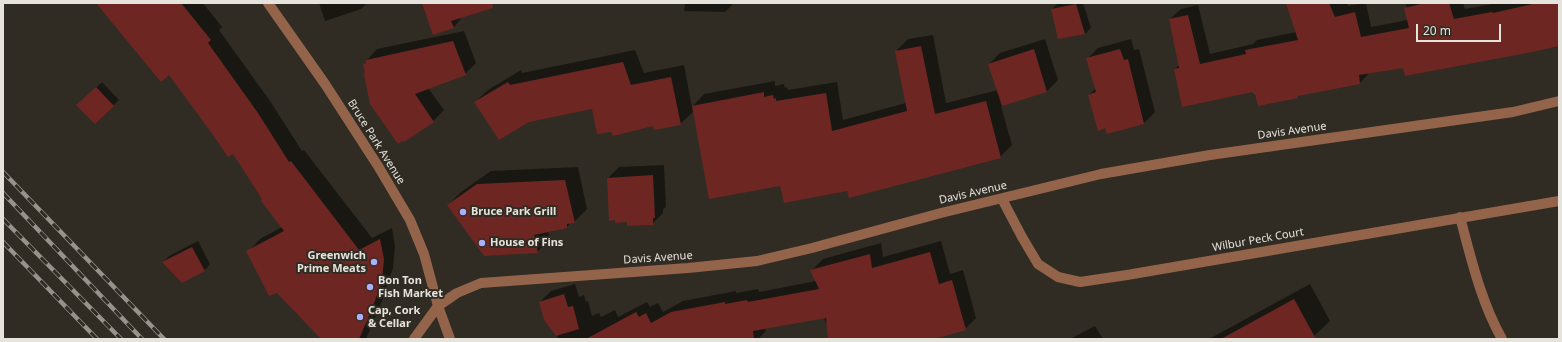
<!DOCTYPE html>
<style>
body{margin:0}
#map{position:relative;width:1562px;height:342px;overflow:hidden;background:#302c23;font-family:"Noto Sans",sans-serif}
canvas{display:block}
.frame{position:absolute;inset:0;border:4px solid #e6e3dd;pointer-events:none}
.scale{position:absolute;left:1416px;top:24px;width:85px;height:18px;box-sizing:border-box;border:2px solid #e6e3dd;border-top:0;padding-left:5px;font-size:12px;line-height:14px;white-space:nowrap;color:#e6e3dd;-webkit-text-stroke:3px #302c23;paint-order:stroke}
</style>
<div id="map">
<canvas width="1562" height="342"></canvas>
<div class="frame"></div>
<div class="scale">20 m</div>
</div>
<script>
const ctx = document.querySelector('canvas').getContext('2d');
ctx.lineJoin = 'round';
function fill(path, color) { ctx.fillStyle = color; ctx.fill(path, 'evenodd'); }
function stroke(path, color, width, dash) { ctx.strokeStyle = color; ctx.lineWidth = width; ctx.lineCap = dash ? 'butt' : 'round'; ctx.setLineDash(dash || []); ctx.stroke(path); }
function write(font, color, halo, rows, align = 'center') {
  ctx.font = font + ' "Noto Sans",sans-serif'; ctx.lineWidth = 4; ctx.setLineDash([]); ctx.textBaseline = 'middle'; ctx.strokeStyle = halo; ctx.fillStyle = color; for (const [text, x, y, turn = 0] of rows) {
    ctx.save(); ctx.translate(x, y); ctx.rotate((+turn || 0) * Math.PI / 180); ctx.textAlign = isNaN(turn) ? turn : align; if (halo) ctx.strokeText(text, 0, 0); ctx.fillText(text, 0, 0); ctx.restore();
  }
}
fill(new Path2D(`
 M97,3H203L222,27L219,30L270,101L302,151L304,150L372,238L392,228L395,246L393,268L384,296L366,339H323L248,252L260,239L282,227L233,152L170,74Z
 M319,3H367L361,9L325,21Z
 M423,3H484L463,16L453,28Z
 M685,3H734L725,12L684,11Z
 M1058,3H1083L1091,28L1085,34L1052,9Z
 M1287,3H1347L1348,6L1366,3L1371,27L1408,20L1406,3H1463L1465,9L1497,3H1559V45L1370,72L1360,83L1300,94L1298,97L1256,93L1254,91L1175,69L1179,65L1170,19L1181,9L1198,5L1210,54L1253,44L1257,40L1296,32Z
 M464,31L476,63L465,74L428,88L444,110L433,121L366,73L364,64L367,62V60L377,49Z
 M933,35L946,103L998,90L989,64L1000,53L1045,39L1058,80L1047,91L1001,106L1012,145L1000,157L847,190L781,185L694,111L680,124H653L593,108L475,102L488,90L521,70L522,73L635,50L644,73L684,65L692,107L704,94L775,81V86L784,84L785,88L787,87L788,90L837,82L843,120L906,103L896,51L908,39Z
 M1131,39L1134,50L1139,49L1155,112L1144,123L1108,133L1089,95L1096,88L1087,59L1098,48Z
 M102,82L119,100L95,123L84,99Z
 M664,165L666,207L663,209V213L652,224L616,219L608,178L619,167Z
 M578,167L587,209L574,222H571L567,227L548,231L550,239L537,252L448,205L461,192L491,171Z
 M198,241L210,264L205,270L182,282L163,262L169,256Z
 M941,241L950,274L963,270L976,318L965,329L934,338L935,339H848L844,318L826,324L824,317L765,328L766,331L758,339H559L545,320L540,302L551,291L575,284L579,297L584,295L586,302L588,301L592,316L599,313L601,317L615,310L618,317L647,302L650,307L658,303L663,312L683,301L736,291V293L758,289L759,292L816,281L812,270L823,259L881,243L883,257Z
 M1310,284L1330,321L1314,336L1309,339H1209Z
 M1095,326L1103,339H1070Z`), '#0007');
fill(new Path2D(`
 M96,3H181L211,40L208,43L258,113L289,162L291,161L359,250L380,239L384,259L382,281L372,309L359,339H321L277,293L269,296L246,251L284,231L261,201L262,199L233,154L228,157L213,135L169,75L161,82Z
 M422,3H492L493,8L451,21L454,28L433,35Z
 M1286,3H1329L1335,17L1355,12L1361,37L1409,28L1404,8L1425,3H1449L1454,19L1492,12L1493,13L1537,3H1559V46L1532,52L1405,76L1403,68L1359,75L1360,84L1298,96V98L1258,106L1255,94H1253V92L1182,107L1174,69L1179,68L1169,19L1188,15L1200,64L1246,54L1245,50L1298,40Z
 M1076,4L1085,34L1058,39L1051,9Z
 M453,41L466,75L415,94L434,122L404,142L402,141L398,144L370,104L364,74L365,73L363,64L366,63V60Z
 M921,46L935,114L986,101L1001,158L849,198L847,191L784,203L780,186L709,199L692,106L764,92V97L773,95L774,99L776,98V101L826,93L832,131L907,111L895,51Z
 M1034,49L1047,92L1002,106L988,64Z
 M1120,49L1124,60L1128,59L1144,124L1107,134L1105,128L1098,131L1088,95L1096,92L1086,58Z
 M623,62L631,85L671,77L681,125L654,130L653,126L613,136L611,132L597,134L592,109L529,122L499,140L474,102L508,82L510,85Z
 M96,87L114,106L95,124L76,105Z
 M653,175L655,218H653V225L627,226V222L615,223V220L609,221L607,178Z
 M565,180L575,223L567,224V228L534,235L538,253L484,256L447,205L477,184Z
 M192,247L205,271L182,283L162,262Z
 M930,252L939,284L952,280L966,330L934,339H828L826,318L753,331L754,339H586L636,312L639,317L646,313L651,323L671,312L725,302V304L747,300L748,302L819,289L810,270L870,254L872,268Z
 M564,294L568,307L573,306L579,329L556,336L544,320L539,302Z
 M1294,299L1316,339H1221Z`), '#6e2623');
stroke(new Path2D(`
 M268,3L325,84L378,166L410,220L424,254L438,306L450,339
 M1002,199L1022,237L1038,264L1058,277L1080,282L1127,275L1559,201
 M1460,217C1471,258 1481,302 1502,339
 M414,339L438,306L457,293L481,283L688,268L757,261L812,248L941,213L1101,174L1210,155L1513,112L1559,101`), '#94644a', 10);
const rail = new Path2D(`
 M3,172L164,339
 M3,193L142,339
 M3,219L121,339
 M3,242L97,339`);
stroke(rail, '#97938c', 4.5);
stroke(rail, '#302c23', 3, [9]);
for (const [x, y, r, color] of [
 [463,212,4,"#aeaefb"],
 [482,243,4,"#aeaefb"],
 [374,262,4,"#aeaefb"],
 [370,287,4,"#aeaefb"],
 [360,317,4,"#aeaefb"]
]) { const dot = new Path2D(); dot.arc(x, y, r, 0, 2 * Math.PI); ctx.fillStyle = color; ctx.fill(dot); stroke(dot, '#302c23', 1.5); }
write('11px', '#e6e3dd', '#302c23', [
 ["Davis Avenue",1292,131,-8],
 ["Bruce Park Avenue",376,142,58],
 ["Davis Avenue",973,193,-13],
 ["Wilbur Peck Court",1258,240,-10],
 ["Davis Avenue",658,258,-4]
]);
write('bold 11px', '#e6e3dd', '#302c23', [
 ["Bruce Park Grill",471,212],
 ["House of Fins",490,243],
 ["Greenwich",366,256,"right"],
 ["Prime Meats",366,269,"right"],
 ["Bon Ton",378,281],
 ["Fish Market",378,294],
 ["Cap, Cork",368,311],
 ["& Cellar",368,324]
], 'left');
</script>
